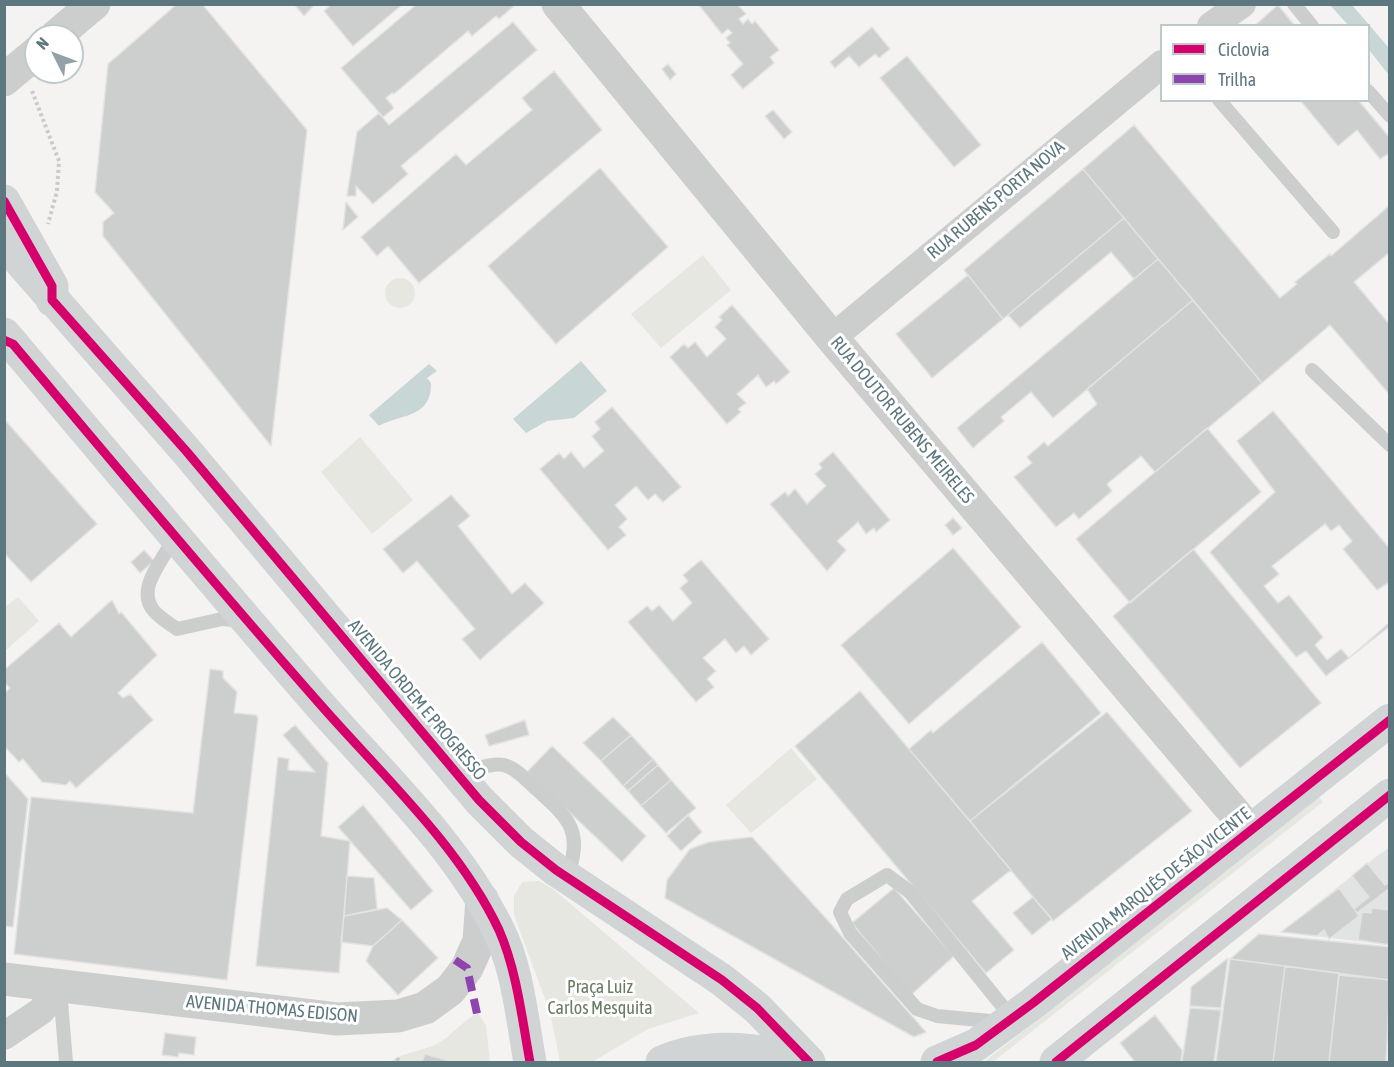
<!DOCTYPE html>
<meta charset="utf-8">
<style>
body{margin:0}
#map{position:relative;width:1394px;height:1067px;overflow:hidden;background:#f4f3f2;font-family:"Asap Condensed",sans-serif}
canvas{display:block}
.frame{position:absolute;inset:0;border:6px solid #5d777f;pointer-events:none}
.legend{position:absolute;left:1160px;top:24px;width:210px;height:78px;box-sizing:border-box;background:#fff;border:2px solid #bec9cc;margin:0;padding:8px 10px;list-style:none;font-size:18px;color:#5d777f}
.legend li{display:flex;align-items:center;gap:12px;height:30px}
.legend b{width:30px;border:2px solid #bec9cc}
.north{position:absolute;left:24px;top:24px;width:60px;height:60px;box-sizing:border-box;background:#fff;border:2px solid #bec9cc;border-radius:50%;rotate:312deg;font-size:16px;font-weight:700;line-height:24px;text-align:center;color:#5d777f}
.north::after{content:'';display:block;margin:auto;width:21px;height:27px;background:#92a2a7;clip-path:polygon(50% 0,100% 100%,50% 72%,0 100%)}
</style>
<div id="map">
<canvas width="1394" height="1067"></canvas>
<div class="frame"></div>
<ul class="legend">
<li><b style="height:8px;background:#d6006c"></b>Ciclovia</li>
<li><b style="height:8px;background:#8e44ad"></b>Trilha</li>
</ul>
<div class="north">N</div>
</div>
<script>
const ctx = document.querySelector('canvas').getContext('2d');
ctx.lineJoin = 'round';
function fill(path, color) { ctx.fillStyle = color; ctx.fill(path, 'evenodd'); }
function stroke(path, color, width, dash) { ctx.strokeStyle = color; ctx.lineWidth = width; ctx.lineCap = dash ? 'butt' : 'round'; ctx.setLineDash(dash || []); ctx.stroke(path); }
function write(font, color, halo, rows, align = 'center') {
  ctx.font = font + ' "Asap Condensed",sans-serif'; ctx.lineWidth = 6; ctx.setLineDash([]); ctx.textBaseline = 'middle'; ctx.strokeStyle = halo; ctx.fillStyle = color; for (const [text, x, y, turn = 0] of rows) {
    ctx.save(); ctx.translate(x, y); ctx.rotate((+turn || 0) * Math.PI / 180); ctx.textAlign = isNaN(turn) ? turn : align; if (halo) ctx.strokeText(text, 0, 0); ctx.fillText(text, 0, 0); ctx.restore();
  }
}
fill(new Path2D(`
 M1389,848V945L1281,932L1377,856Z`), '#e2e4e3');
fill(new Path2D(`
 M703,255L731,290L661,348L631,314Z
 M385 293a15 15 0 1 1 30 0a15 15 0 1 1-30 0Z
 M360,437L413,500L372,534L321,472Z
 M18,597L39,621L5,651V607Z
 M791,748L817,779L751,833L726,805Z
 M1319,797L1323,802L993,1062H984Z
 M539,881L553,889L699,1013L648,1029L592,1062H560L550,1012L514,915V896L522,882Z
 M478,1013L486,1025L490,1062H390C396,1055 424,1050 435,1045C451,1037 464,1019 478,1013Z`), '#e5e7e0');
fill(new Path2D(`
 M1330,5H1352L1389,48V75L1369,50L1368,26L1348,25Z
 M581,361L607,391L574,418L547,421L526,433L513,419Z
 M429,364L437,371L427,378L431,383C432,419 399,414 379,426L369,415Z`), '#c9d6d6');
const building = new Path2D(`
 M177,4H202L307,130L271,446L103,236V222L114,213L95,192L108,64Z
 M294,4H315L304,16Z
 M332,4H403L353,46L324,11Z
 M417,4H516L499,19L496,16L472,36L468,31L394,94L392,93L386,98L394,108L383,117L341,68Z
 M698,4H737L746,14L739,19L743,24L748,19L752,24L755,21L779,50L770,57L774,63L743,89L731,75L743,64L727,45L730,43L726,38L732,33L728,29L722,34Z
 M1278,5L1295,26H1254Z
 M513,22L537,50L401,166L408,174L373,204L356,186V196H347L357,132L379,113L389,125Z
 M872,27L890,49L879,58L875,54L859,67L849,56L835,68L830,62Z
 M907,56L981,145L954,167L880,78Z
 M668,64L676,74L670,80L662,69Z
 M554,71L602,130L419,283L388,246L377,256L361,237L456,154L466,165L532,110L522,98Z
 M1300,100H1358L1390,138V153L1380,159L1357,130L1338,146Z
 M773,110L792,132L784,139L765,116Z
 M1134,125L1280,298L1297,284L1295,282L1330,254L1331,256L1390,205V252L1354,282L1390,325V395L1330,325L1262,383L1083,169Z
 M600,168L668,247L556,344L488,266Z
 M1083,169L1124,218L1003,319L964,270Z
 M346,202L358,217L343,230Z
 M1124,218L1158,259L1134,279L1111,252L1020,328L1008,315Z
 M1158,259L1193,300L1053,418L1031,392L1001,417L1004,421L973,448L957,428Z
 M968,275L1003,319L932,378L896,334Z
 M1193,300L1262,383L1155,472L1141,456L1107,484L1112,491L1079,519L1074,513L1056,527L1014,477L1032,463L1027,457L1044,442L1048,446L1097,404L1087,389Z
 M732,305L790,372L776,384L774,381L766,387L758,375L737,394L746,403L738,409L741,412L727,424L670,357L684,344L688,348L695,342L707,357L726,339L715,327L722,320L719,317Z
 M612,407L681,487L663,502L655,494L648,500L636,486L615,505L627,519L619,527L626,535L608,550L540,469L559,453L564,459L571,452L584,468L604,451L592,436L600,429L595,422Z
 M1273,411L1390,549V626L1326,676L1306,651L1296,657L1210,552L1275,492L1237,441Z
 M4,419L97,524L31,582L4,553Z
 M1207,428L1261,492L1130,603L1076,539Z
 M833,452L890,520L876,532L874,528L866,534L858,522L837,541L846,550L827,571L770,504L785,492L788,496L795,489L807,504L826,486L815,474L822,468L819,464Z
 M451,495L470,516L458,526L512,594L525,583L544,603L480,660L462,639L475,629L417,561L403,573L383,549Z
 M953,518L962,528L953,535L945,525Z
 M1325,524L1331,531L1339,525L1352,541L1343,549L1377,590L1390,582V622L1349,658L1341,649L1327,660L1315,645L1323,637L1289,595L1278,603L1264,586L1279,574L1272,566Z
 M953,548L1021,627L909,724L841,645Z
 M1193,549L1321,703L1240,768L1113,616Z
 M144,550L154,561L140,573L131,562Z
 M701,560L769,639L751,655L744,646L736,653L725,639L703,658L716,671L707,679L714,687L696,702L628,622L647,606L652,611L659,605L673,621L692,603L680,588L688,581L683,575Z
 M112,600L119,614L121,612L157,655L118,693L123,698L130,694L153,720L76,788L70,781L66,785L42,782L23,759L19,762L4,746V694L10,688L4,682V670L59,623L71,637Z
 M1042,642L1101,713L970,821L909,749L931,730L933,733Z
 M210,669L223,671V678L237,692L234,713L256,715L258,718L227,980L14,954L31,797L193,813Z
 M860,691L1011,870L972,901L1014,950L986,973L795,746Z
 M1107,712L1192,811L1053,921L970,821Z
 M613,717L631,735L601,761L583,743Z
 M525,720L529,735L489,746L485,735Z
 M295,725L328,763L321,836L350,841L339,973L256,966L278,757L289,759L288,770L315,772L283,735Z
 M631,735L653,759L623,786L601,761Z
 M552,746L646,836L622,862L527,772Z
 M653,759L658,765L628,791L623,786Z
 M658,765L671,780L641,806L628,791Z
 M4,772L28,799L13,927L4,926Z
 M671,780L696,808L666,833L641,806Z
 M363,805L433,891L411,910L338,827Z
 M688,815L702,832L681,851L667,836Z
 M752,837L831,924L926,1032L914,1037L665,898L667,880L690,849L709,842Z
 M1367,863L1385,885L1390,882V888L1357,913L1354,909L1369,897L1352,876Z
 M347,876L374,878L377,909L344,916Z
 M894,888L954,956L911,995L852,923Z
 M1339,888L1359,916L1329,939L1324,930L1317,936L1281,932Z
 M1033,897L1052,919L1032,935L1013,913Z
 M387,908L402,920L373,946L341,942L344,916Z
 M1372,908L1390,910V945L1358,940L1362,912L1371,913Z
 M402,920L438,958L398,995L366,961L373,946Z
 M1259,934L1390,947V980L1230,959Z
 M1228,958L1221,1008L1190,1006L1191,987Z
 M1230,959L1285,966L1273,1062H1216Z
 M1285,966L1339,973L1329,1062H1273Z
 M1339,975L1390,980L1386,1062H1329Z
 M1190,1008L1221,1010L1214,1062H1182Z
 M1155,1015L1182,1050L1181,1062H1135L1120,1043Z
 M165,1033L196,1037L194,1055L179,1053L178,1057L162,1055Z
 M425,1054L446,1060L445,1062H422Z`);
fill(building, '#cdcfcf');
stroke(building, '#e3e2e2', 1.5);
stroke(new Path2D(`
 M32,91L59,161L57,191L48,224
 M397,1058L399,1062`), '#c9cacb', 4, [3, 3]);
stroke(new Path2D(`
 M1294,4L1312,26
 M1368,91L1390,116
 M1219,100L1333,232
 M1312,370L1390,445
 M174,537C166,558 134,588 154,611C160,618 170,624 177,629L222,619L243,621
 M457,773C470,771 492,762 504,765C516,768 525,779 534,787C569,819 584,829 567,878
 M60,990L66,1062
 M1001,1022L937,1016L917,1009L850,933L840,912L847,899L887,875L910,892L1012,1018`), '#cccecd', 14);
stroke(new Path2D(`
 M1211,26L1242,4
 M832,338L1162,64
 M4,1036L41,1011L60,987`), '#cccecd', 28);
stroke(new Path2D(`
 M558,4L832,338L1250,831
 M56,36L94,4
 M4,80L36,53
 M4,979L337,1019L398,1016L425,1008L450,990L467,968L479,941L482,899`), '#cccecd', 33);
stroke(new Path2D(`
 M4,243L187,452L479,800L521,842L556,870L722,980L757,1008L809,1062
 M4,334C109,458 213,582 319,704C381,775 455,843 498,929C518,969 522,1019 530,1062
 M662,1062C700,1045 756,1045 793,1062
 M937,1062L976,1045L1033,1003L1390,720
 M1056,1062L1390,795`), '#d0d4d4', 33);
stroke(new Path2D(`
 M4,201L52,286V300
 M4,340L13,344`), '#d0d4d4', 33);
stroke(new Path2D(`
 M455,960L467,968L478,1018`), '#8e44ad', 8, [15, 8]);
stroke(new Path2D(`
 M4,201L52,286V300L187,452L479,800L521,842L556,870L722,980L757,1008L809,1062
 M4,340L13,344C114,464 215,585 319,703C380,773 459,845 499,930C517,971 522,1019 530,1062
 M937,1062L976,1045L1033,1003L1390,720
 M1056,1062L1390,795`), '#d6006c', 9);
write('18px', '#5d777f', '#fff', [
 ["RUA RUBENS PORTA NOVA",996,200,-40],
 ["RUA DOUTOR RUBENS MEIRELES",902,420,50],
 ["AVENIDA ORDEM E PROGRESSO",417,700,50],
 ["AVENIDA MARQUÊS DE SÃO VICENTE",1156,884,-38],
 ["AVENIDA THOMAS EDISON",272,1009,5]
]);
write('18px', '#6b7b61', '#fff', [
 ["Praça Luiz",600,987],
 ["Carlos Mesquita",600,1008]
]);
</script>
